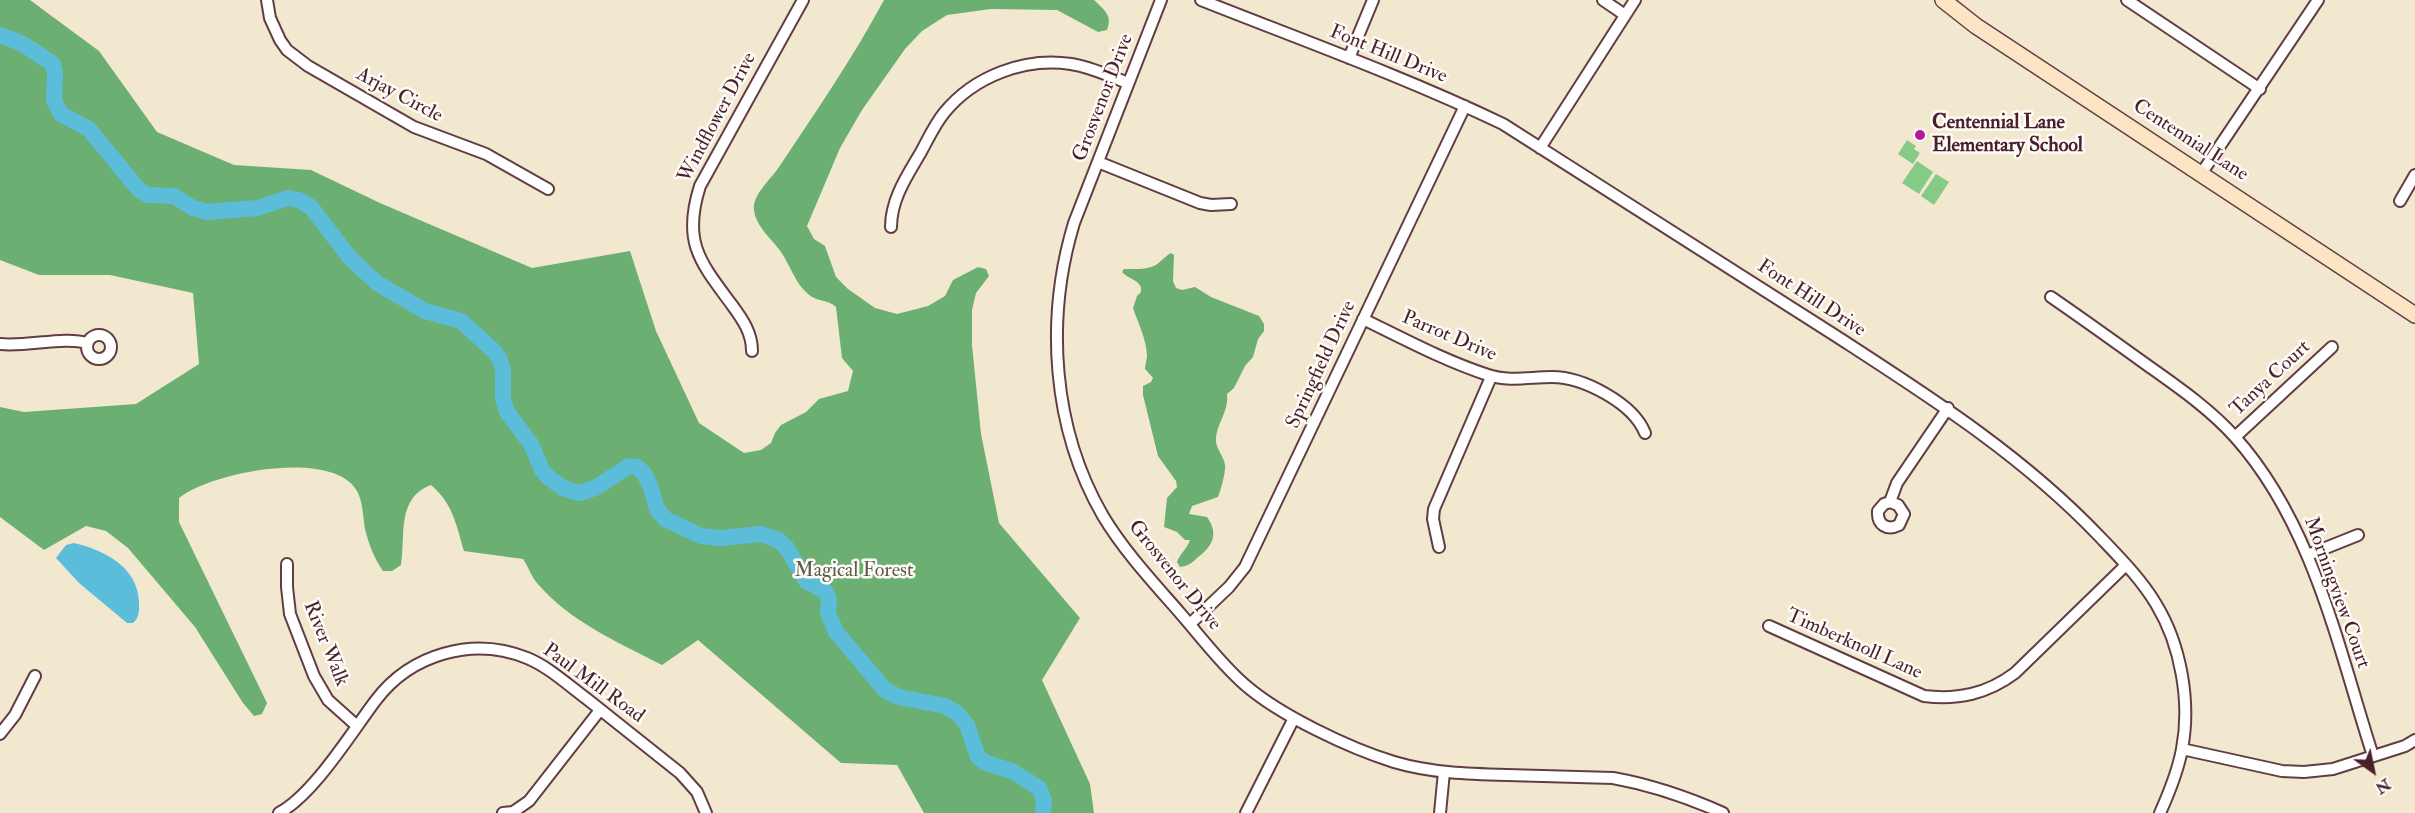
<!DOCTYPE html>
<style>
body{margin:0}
#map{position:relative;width:2415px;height:813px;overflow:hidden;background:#f2e8d0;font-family:"IM FELL Double Pica",serif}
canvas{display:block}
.north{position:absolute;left:2343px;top:741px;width:60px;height:60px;-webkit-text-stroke:4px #fdfcf7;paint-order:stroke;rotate:147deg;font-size:16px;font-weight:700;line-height:24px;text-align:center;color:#4a1f2b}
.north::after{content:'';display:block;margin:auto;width:21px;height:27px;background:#4a1f2b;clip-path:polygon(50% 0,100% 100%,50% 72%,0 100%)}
</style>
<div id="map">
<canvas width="2415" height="813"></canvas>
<div class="north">N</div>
</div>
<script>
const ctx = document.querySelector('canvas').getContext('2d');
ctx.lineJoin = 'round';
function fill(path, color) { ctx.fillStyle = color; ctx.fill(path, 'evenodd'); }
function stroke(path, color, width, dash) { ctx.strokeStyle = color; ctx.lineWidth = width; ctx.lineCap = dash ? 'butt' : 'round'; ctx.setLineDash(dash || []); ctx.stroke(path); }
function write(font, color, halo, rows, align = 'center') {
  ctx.font = font + ' "IM FELL Double Pica",serif'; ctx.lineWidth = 5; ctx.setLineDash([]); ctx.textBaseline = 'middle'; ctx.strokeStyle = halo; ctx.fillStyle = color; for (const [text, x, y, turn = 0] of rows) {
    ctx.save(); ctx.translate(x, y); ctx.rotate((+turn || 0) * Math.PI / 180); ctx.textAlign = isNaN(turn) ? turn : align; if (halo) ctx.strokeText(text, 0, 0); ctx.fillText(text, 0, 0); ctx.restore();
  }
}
fill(new Path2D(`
 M1907,140L1916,146L1914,149L1920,153L1913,164L1898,154Z
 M1917,161L1933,172L1919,194L1902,183Z
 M1936,174L1949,182L1934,205L1921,196Z`), '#85cb86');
fill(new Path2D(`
 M0,0H30L99,51L157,132L234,165L311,170L380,203L532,268L630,251L656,331L699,423L744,453L761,450L771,443L775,433L781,425L806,412L819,399L848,391L853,371L842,358L836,307C828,299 816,302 808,294C795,283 790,265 781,252C772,239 756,227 754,210C752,195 771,179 779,167C815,113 853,58 884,0H1094C1104,10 1113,15 1107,30L1098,32L1057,10L991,9L947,15L922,31L905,49L862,110L840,148L807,226L814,239L825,246L836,277L848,289L875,308L897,314L928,306L945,296L953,280L978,267L986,269L989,276L976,293L972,310V345L981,434L999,523L1080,618L1042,680L1090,784L1094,813H924L897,765L841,763L698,640L662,665C618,642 570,622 537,583C531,576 528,566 523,559L464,551C456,524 453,504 431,485C396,498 406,536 401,565L392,571H383C374,558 369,545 365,529C363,517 363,504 358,493C337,447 210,472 179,498V522L267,703L262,714L254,716L243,703L195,627L128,548L106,531L86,526L44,550L0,517V407L24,412L136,404L199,364L193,293L110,275H39L0,260Z
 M1171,253L1174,255L1173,281L1176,288L1182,290L1195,287L1211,297L1259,316L1264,324V331L1258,339L1253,357L1245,366L1234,388L1227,394C1229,412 1217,422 1216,439C1215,448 1224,456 1225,465C1226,471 1221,490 1218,497L1192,506L1189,514L1207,517C1219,534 1213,546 1197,558C1192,563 1188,566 1180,567L1177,562C1179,555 1187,549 1190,540H1185L1177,532L1164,527L1167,498L1177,487L1176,481L1158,456L1143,395V386L1151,382L1153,378L1145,369C1145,364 1147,360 1147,355C1146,338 1138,323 1133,308L1137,296L1141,292V287C1136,278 1128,279 1122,272L1124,269C1134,269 1145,270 1154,266C1160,263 1165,256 1171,253Z`), '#6caf73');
fill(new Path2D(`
 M74,543C104,550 138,567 139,602C139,610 140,617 133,623H127L79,583L56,558L66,545Z`), '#5bbdda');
stroke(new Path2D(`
 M0,35L23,44L53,64L55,74L54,100L61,114L89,129L139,190L148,195L174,196L193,208L207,212L257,208L288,198L299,200L311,207L350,258L377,283L425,311L461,321L494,351L500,360L503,370V399L507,412L531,444L542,470L548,477L563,488L579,493L595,488L629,466L637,467L644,473L651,488L657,509L665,519L701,536L721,538L761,534L778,540L787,548L806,581L826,592L829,600L828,613L836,632L885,690L899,697L945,706L957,713L967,725L978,757L986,763L1012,771L1039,788L1044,800L1043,813`), '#5bbdda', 16);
const street = new Path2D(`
 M267,0L270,18L280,40L287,50L308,66L414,127L486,154L548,189
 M1161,0L1074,223C1045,319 1052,428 1103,516C1124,551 1153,582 1180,613C1201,637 1220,663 1244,684C1279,715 1349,748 1394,762C1431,773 1469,774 1507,775C1543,776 1578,777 1613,778C1652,785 1687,797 1723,813
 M1201,0C1302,40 1405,77 1503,124C1614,195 1726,265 1836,336C1930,397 2022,455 2100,537C2120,558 2141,579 2156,604C2181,645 2191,702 2182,749C2178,771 2169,793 2160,813
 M1603,0L1625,15
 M2127,0L2260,89
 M1349,58L1373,0
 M1540,148L1635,0
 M1098,162L1200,203L1211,205L1231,204
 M2201,174L2318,0
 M2400,201L2415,175
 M891,227C891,199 907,176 921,152C928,139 935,124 944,113C974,76 1025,57 1071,64C1091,67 1109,76 1128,83
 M2051,297C2083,319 2115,342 2147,365C2178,387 2210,409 2235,437C2313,524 2338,647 2373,756
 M1363,319C1404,339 1445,361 1488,375C1509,382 1530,377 1552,377C1583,377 1633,403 1645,433
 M87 347a12 12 0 1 1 24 0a12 12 0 1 1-24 0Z
 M0,344C27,347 65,336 87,343
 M752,351C752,333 743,320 732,305C700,262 682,242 700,186L803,0
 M2235,437L2332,347
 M1890,502L1898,505L1904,514L1899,525C1887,531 1877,525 1878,511L1884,504L1890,502L1897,483L1948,408
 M1439,547L1433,519L1434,509L1491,377
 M2308,555L2358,535
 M287,564V587L290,614L314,676L328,700L357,726
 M1190,624L1229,587L1245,567L1465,106
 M1769,626L1924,696C1958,700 1987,694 2015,673L2126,565
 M0,734L15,715L35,676
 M2182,749L2282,771L2304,772L2333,769L2405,746L2415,740
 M279,813C314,794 351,733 376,700C411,654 473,636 527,658C549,667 568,685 587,699C618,724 649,748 680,773L697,792L706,813
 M503,813L513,812L529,801L600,710
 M1246,813L1294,718
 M1440,813L1444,772`);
const secondary = new Path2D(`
 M1943,0L1976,26L2415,315`);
stroke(street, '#633d44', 14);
stroke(secondary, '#633d44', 18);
stroke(street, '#fff', 10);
stroke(secondary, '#fce5c4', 15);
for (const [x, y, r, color] of [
 [1920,135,6,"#b5179e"]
]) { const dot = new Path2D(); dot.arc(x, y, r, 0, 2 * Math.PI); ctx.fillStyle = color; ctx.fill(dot); stroke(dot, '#fdfcf7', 2); }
write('20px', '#4a1f2b', '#fdfcf7', [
 ["Font Hill Drive",1388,55,22],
 ["Arjay Circle",399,96,28],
 ["Grosvenor Drive",1104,98,-69],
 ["Windflower Drive",718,118,-62],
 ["Centennial Lane",2190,141,33],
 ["Font Hill Drive",1811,299,33],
 ["Parrot Drive",1449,337,23],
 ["Springfield Drive",1322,365,-65],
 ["Tanya Court",2271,379,-43],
 ["Grosvenor Drive",1174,576,51],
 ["Morningview Court",2336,593,70],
 ["River Walk",325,644,68],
 ["Timberknoll Lane",1854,645,24],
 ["Paul Mill Road",593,684,36]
]);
write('bold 20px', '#4a1f2b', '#fdfcf7', [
 ["Centennial Lane",1932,124],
 ["Elementary School",1932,147]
], 'left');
write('20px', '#5f5b4b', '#fdfcf7', [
 ["Magical Forest",854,572]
]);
</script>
